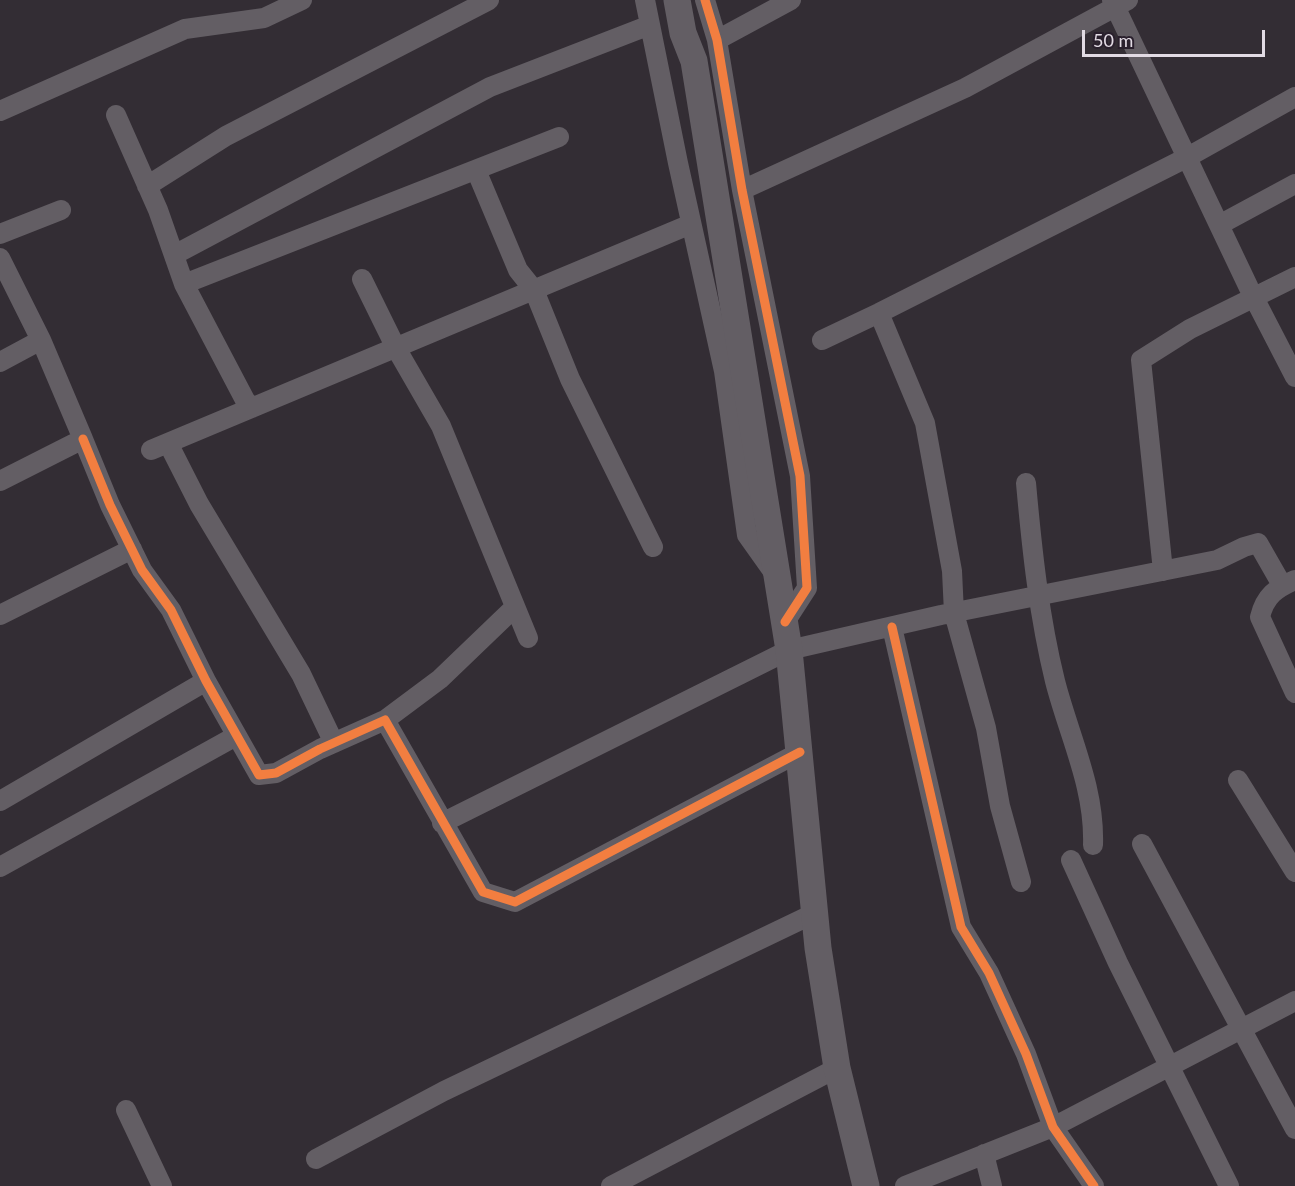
<!DOCTYPE html>
<style>
body{margin:0}
#map{position:relative;width:1295px;height:1186px;overflow:hidden;background:#332d34;font-family:Lato,sans-serif}
canvas{display:block}
.scale{position:absolute;left:1082px;top:30px;width:183px;height:27px;box-sizing:border-box;border:3px solid #e2dbe4;border-top:0;padding-left:8px;font-size:18px;line-height:21px;white-space:nowrap;color:#e2dbe4;-webkit-text-stroke:4px #2a202d;paint-order:stroke}
</style>
<div id="map">
<canvas width="1295" height="1186"></canvas>
<div class="scale">50 m</div>
</div>
<script>
const ctx = document.querySelector('canvas').getContext('2d');
ctx.lineJoin = 'round';
function stroke(path, color, width, dash) { ctx.strokeStyle = color; ctx.lineWidth = width; ctx.lineCap = dash ? 'butt' : 'round'; ctx.setLineDash(dash || []); ctx.stroke(path); }
stroke(new Path2D(`
 M645,0L678,163L724,371L747,535L774,573
 M705,0L717,40L742,190L800,476L807,588L785,622
 M1112,0L1249,288L1295,377
 M717,40L791,0
 M0,111L185,29L264,18L302,0
 M116,115L158,210L184,284L245,400L252,408
 M476,170L518,270L534,290L570,379L653,547
 M147,186L226,136L489,0
 M742,190L965,88L1128,0
 M1219,225L1295,184
 M0,234L61,210
 M174,255L490,87L650,25
 M0,258L41,340L83,439L0,481
 M362,279L396,348L441,426L528,638
 M184,284L559,137
 M879,313L925,423L952,571L954,613L986,728L1000,806L1021,882
 M822,340L879,313L1186,158L1295,97
 M0,362L41,340
 M83,439L110,505L142,570L171,610L206,681L259,775L276,773L320,749L385,720L483,892L515,902L800,752
 M168,443L199,504L301,674L334,743
 M151,450L691,224
 M1026,483C1032,550 1039,616 1055,681C1069,736 1095,787 1093,845
 M1163,571L1141,360L1190,329L1295,277
 M1295,580C1276,588 1265,596 1260,617L1295,693
 M0,615L132,549
 M892,627L961,927L989,973L1026,1054L1053,1127L1094,1186
 M385,720L440,679L515,607
 M1238,780L1295,872
 M0,801L206,681
 M442,823L789,650L941,615L1217,560L1244,547L1258,543L1282,585
 M1142,844L1295,1129
 M1071,860L1118,963L1229,1186
 M0,867L236,736
 M126,1110L162,1186
 M984,1154L992,1186
 M316,1159L444,1091L815,913
 M611,1186L837,1068
 M905,1186L1053,1127L1295,1001`), '#635e64', 20);
stroke(new Path2D(`
 M677,0L683,33L694,61L789,650L818,948L837,1068L866,1186`), '#635e64', 27);
stroke(new Path2D(`
 M705,0L717,40L742,190L800,476L807,588L785,622
 M83,439L110,505L142,570L171,610L206,681L259,775L276,773L320,749L385,720L483,892L515,902L800,752
 M892,627L961,927L989,973L1026,1054L1053,1127L1094,1186`), '#f27e40', 9);
</script>
